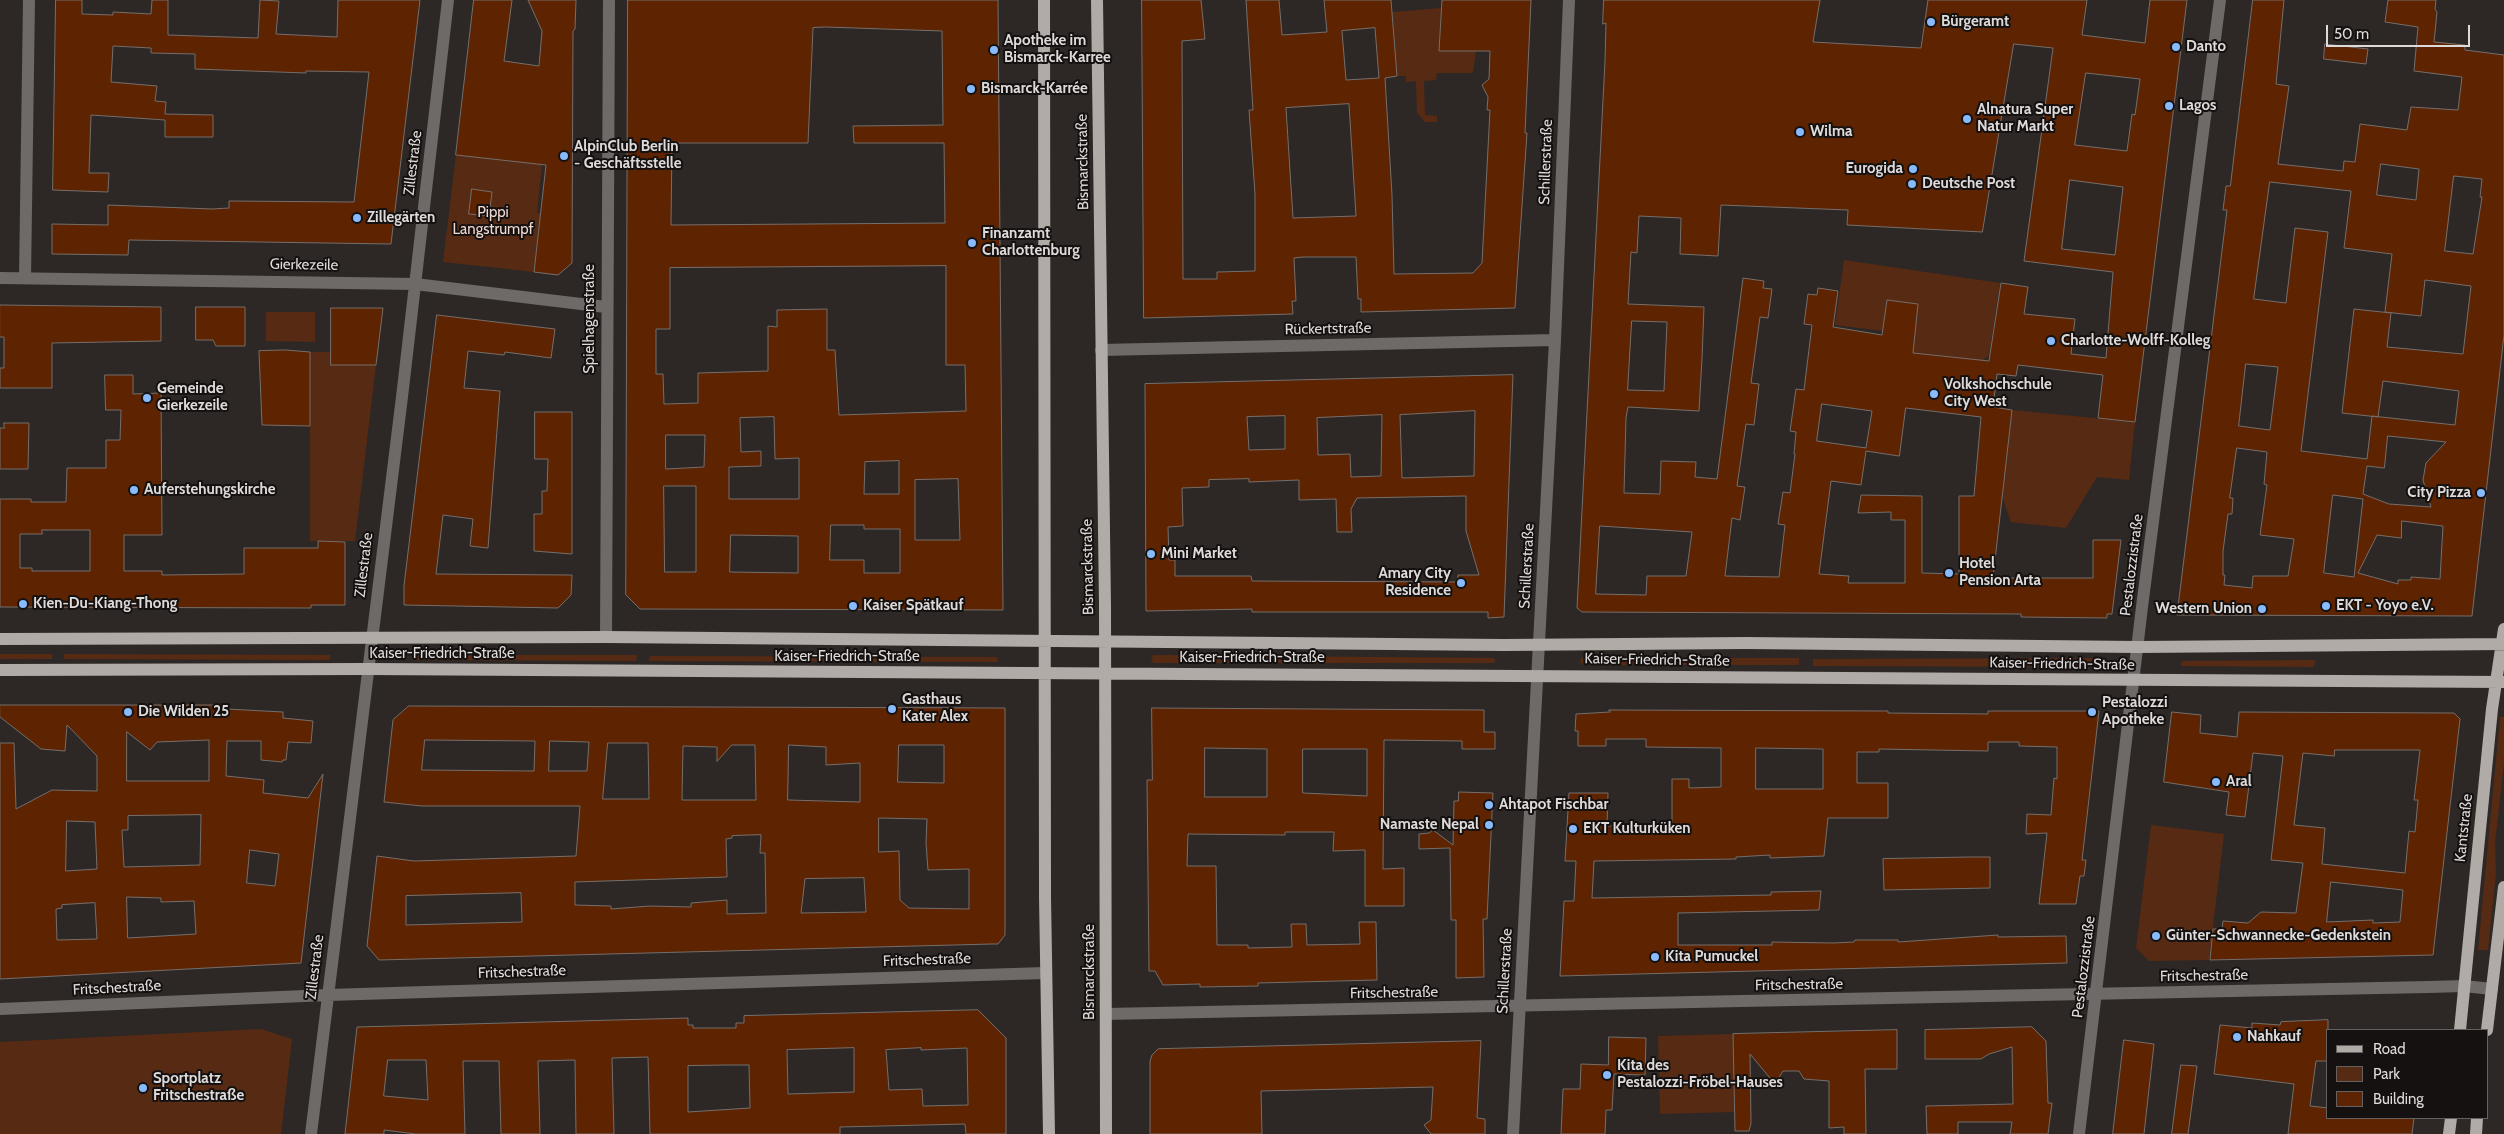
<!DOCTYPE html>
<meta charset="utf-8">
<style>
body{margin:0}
#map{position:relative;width:2504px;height:1134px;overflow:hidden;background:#2d2825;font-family:Cabin,sans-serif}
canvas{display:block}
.legend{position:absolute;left:2326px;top:1029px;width:162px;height:90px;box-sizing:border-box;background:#141110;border:1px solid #656160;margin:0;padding:6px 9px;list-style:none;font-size:15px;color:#dedad9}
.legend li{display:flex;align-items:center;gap:10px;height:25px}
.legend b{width:25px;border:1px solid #656160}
.scale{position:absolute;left:2326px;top:25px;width:144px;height:22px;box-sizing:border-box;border:2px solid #dedad9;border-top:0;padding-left:6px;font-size:15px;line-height:18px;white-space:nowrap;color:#dedad9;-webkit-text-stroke:4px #141110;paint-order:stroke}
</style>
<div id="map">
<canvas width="2504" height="1134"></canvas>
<ul class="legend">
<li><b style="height:6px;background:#b1aba8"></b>Road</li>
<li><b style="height:14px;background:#572a14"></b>Park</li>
<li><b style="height:14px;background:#5e2402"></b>Building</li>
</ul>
<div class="scale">50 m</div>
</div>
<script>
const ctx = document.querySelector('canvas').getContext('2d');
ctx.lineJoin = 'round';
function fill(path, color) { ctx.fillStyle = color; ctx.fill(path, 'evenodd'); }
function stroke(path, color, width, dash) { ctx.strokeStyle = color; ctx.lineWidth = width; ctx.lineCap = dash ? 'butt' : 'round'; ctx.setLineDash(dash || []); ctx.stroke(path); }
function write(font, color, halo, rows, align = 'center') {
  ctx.font = font + ' Cabin,sans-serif'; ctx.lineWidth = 4; ctx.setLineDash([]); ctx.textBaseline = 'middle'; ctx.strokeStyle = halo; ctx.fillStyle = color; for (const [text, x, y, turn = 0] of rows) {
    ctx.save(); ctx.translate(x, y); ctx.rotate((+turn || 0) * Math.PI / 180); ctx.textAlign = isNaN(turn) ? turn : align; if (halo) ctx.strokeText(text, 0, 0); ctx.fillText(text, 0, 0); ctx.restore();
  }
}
fill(new Path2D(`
 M1441,8L1439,51H1476L1473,73H1437L1436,80L1424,81L1425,115L1437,116V122H1425L1417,113L1416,81L1406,82V76H1397L1392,12Z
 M456,155L542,164L537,213H540L534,272L443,262Z
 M1844,260L2000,283L1989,355L1982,361L1912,354L1918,304L1887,300L1883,331L1835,325Z
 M266,312H315V342L266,341Z
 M310,352H331V365H376L355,541H310Z
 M2012,410L2135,422L2129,480L2097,477L2066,528L2011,522L2002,496Z
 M0,654H52V659H0Z
 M64,654L330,655V660L64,659Z
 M412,655H637L636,661L412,660Z
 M1154,655L1492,658L1496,660L1494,663H1153L1151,658Z
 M650,656L997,657L998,662L649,661Z
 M1581,658H1799V665H1583L1580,662Z
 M2096,658L2097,666L2095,667L1813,666V659Z
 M2313,660L2316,661L2313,667L2181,666V662L2184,661Z
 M2500,717H2504V763L2495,843L2496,873L2488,950H2478Z
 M2151,825L2224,834L2209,960L2149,961L2136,948Z
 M261,1029L292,1039L281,1134H0V1042Z
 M1733,1034L1734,1112L1660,1114L1658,1036Z`), '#572a14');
const building = new Path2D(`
 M56,0H82V14L113,15V12L151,14L152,0H168V35L258,38L260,0L279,1L276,34L337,37L338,0H420L391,244L129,240L128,255L52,254V224L108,225V205L212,209L229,208V201L354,202L369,72L306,71V73L195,69V54L151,53V48L113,46L111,82L157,86L155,101L166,102L165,114L213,115V137H165V120L91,115L89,173H109L108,192L53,190Z
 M474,0H512L504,61L539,66L542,31L528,0H576L575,29L573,31L572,263L558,275L534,272L546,165L456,155Z
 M628,0H998L1003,610L640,609L626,595ZM826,27L942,31L943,125L853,126L854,143H944L945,223L671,225L672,143H808L813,28ZM946,266V365H965L966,411L839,415L835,350H827V309L777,310V327L768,326V371L698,373V403L664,404L663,374H656V329H670V268ZM774,417L775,459L799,458V499H729V467L761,466V451L741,452L740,418ZM666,435H705L704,467L666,469ZM899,461V494H864L865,462ZM958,479L960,540H915V480ZM664,486H696V572H665ZM831,525H864V529H900V573H864V560H830ZM731,535L798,536V573L730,572Z
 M1142,0H1201L1205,39L1182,41L1183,279H1217V272L1255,271V194L1249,110H1253L1246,0H1279L1282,35L1327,32L1324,0H1391L1397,76L1385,78L1392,195L1394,274L1473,273L1482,263L1490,110H1487L1488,97L1482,85L1489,79L1490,51H1439L1442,0H1531L1525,133H1527L1515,308L1361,312V299H1358L1356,257H1303L1294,258L1296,301H1292L1293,314L1144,318ZM1375,28L1379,78L1346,80L1342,31ZM1349,104L1356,216L1293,218L1286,108Z
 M1604,0H1820L1813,42L1921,48L1928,0H2087L2082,35L2145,43L2150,0H2187L2135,422L2098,418L2103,375L2018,365L2016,376L1997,374L1993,407L2012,410L1993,578H2093V540H2121L2112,614H2107V618L2021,617V614L1582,612L1577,608L1605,61L1606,23L1603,24ZM2014,44L2053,48L2024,261L2113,272L2106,358L2071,354L2075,319L2024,314L2028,287L2001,283L1989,361L1913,353L1918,304L1887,300L1882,335L1833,327L1838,291L1818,288L1817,295L1808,294L1804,324L1812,325L1804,390L1796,389L1790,431L1796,432L1794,454H1795L1790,493L1783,492L1778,524L1785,525L1779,577L1725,576L1732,518L1740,520L1745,487L1737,486L1746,424L1754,425L1759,384L1751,383L1760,317L1768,318L1772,289L1763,288L1764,281L1743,278L1717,479L1695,477L1696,462L1661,461L1660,494L1624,493L1626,418L1628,407L1699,411L1702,359L1704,307L1628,304L1631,252L1637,253L1639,216L1681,218L1680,254L1718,256L1721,205L1848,210L1847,225L1982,232ZM2086,73L2140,79L2135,115L2132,114L2127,151L2075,145ZM2070,180L2123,187L2115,255L2062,249ZM1632,321L1667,322L1664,391L1628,390ZM1822,404L1872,411L1866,448L1817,441ZM1906,408L1981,417L1974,496H1959V574L1922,573V496L1861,495L1858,513L1891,512V520H1905V583H1848L1849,576L1819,574L1831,481L1861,485L1866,451L1899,456ZM1600,526L1692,532L1686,576H1647L1646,595L1596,594Z
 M2253,0H2284L2276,84L2289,86L2278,164L2343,171L2344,161L2355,162L2360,124L2407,130L2411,107L2458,110L2462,77L2414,71L2418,27L2385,22L2388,0H2436L2435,9L2437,12L2434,42L2465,45V50L2504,55V335L2472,616L2177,615L2227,210H2223L2226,186H2230ZM2381,164L2419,169L2416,200L2377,195ZM2454,176L2482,179L2480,197H2482L2473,254L2445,251ZM2270,182L2351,191L2344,248L2392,254L2385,312L2421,316L2425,280L2471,286L2463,354L2387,347L2391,313L2354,309L2342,413L2378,417L2383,381L2459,391L2455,425L2372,416L2367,459L2301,451L2328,232L2295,228L2286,303L2254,299ZM2246,364L2278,367L2270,430L2239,426ZM2388,436L2446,442L2426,463L2423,480L2431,507L2389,504L2363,494L2367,466L2384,468ZM2237,448L2267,452L2264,484L2267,485L2260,535L2294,539L2288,576H2253L2252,588L2224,585L2225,575H2223V551L2228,514H2232L2233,498H2230ZM2333,495L2363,499L2354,577L2324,573ZM2402,521L2443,526L2440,579L2411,577V580H2398V584L2358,573L2377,535L2401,538Z
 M2325,44L2368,49L2366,64L2324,59Z
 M472,189L492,192L489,216L469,214Z
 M0,305L161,307V341L52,343V388H0V368H4V337H0Z
 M196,307H245V346H216L213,340H196Z
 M331,308H383L376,365H331Z
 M437,315L555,329L551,358L505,352L504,355L468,351L464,388L500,391L488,548L470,546L473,519L443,515L436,574L572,575L571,595L558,608L404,605V586Z
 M286,350L310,352V426L262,425L259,351Z
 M105,375H133V394L161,393L162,535H124V571H162V575L244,574V548H318V541L345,542V605H311V608L0,607V499H31V502H66L67,468H106V440H120L121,410H106ZM42,530H90V571H32V568H20V534H42Z
 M1513,375L1504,617L1488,618V612H1252V609L1146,611L1145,384ZM1475,411L1474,476L1402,478L1400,415ZM1382,415L1381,476L1351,477L1350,454L1318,455L1317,418ZM1285,416V449L1249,450L1247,417ZM1249,479V482L1299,480V500L1336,499L1337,532H1352L1351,509L1357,498L1466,496V531L1479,575H1458V582L1252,581L1251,576H1175V560H1169L1168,527L1183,526L1182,488L1209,487V480Z
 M535,412H572V554L534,551V514H542V491H547L548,459H535Z
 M4,423H29L28,469H0V428H4Z
 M0,705H227V709L283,712V718L313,721L311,743L288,742L286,760H283L282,762L261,760V741H227L226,776L264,780L263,793L308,798L323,774L301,963L0,979V743H14L16,809L52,790L97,791V756L67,725L65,751L41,749L0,717ZM127,732L150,750L157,742L209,740V781H127ZM201,815L200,865L124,867L122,830H128V816ZM67,821L95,822L97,869L66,871ZM250,850L279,854L275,886L247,883ZM127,897L161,898V902L194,901L196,934L128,938ZM95,903L97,939L57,940L56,909L62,908V905Z
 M409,706L1005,708V935L998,944H992L379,960L367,946L377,856L414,861L576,856L580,806H422L384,802L393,720ZM425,740L535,741L534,771L422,770ZM550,741L589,742L587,771H549ZM608,743H648L649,799H603ZM732,745H755L756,800H682L683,746L717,747V761ZM789,745L826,747V765L860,763V802L788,800ZM899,745H944V783L898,782ZM879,818L927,819L926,843L928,870L969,869V909L909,908L900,900L899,851L879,852ZM761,835L760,853H765L766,913L727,914V900L691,903V907L650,906L611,909V906L575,905V882L727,877L726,839L732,838V836ZM864,878L866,912L801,913L805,879ZM521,893L522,922L406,925V896Z
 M1152,708L1484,710V732H1495V749H1462V741L1384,740L1383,869L1404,868V906H1365V850L1333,851L1334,832H1285V835L1188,834L1187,866H1216L1217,945H1248V948L1292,947L1291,924H1306L1307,945L1360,944L1359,922H1376L1377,980L1258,983V986L1200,987V984L1163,985L1155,971H1149L1147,780H1152ZM1205,748L1267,749V797H1205ZM1303,749H1367V796L1303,793Z
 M1609,710L1888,711V713L1988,714V711H2099L2082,860H2086L2084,876H2080L2076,904H2039L2047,833L2026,834L2027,814L2051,815L2054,778L2057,779V747L2019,746V742H1988V751L1879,749V752H1857V783H1888V818H1828L1824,856L1770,858V855L1736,857V859L1594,861L1592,898L1771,895V892L1821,891L1819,910L1678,913V945H1772V942L1833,943L1854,942L1855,940H1898V942L1998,935V937L2066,936L2067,963L1560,976L1564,901H1574L1576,861H1565L1569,793H1608L1607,826L1672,824V779H1689V788L1721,787V748L1646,747V739H1606V746H1578V731H1575L1576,714L1610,712ZM1756,748L1823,749V789H1756Z
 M2172,712L2201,715L2200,733L2237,737L2239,712L2454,713L2460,719L2433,955L2210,960L2213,929H2222L2223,921L2248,923L2261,912L2296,913L2303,863L2271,860L2283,756L2253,753L2245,817L2226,815L2229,792L2164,782ZM2335,750H2420L2414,800H2418L2415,832L2409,831L2405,873L2322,864L2325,828L2294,825L2303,753L2334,756ZM2331,882L2403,890L2400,922L2373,923V920L2327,922Z
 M1459,792L1493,793L1487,919H1483L1484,977L1456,978V920H1451L1450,848L1419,849V834L1429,833L1433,830L1453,845L1454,801H1458Z
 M1969,857H1990V888L1884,890L1883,859Z
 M978,1010L1006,1038V1134H966L965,1124L840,1127V1134H650L648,1057L612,1058L614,1134H576L575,1060L538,1061L540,1134H501L499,1061H463L465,1134H416L384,1130V1134H345L357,1027L688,1018V1025H693V1028H736V1023H744V1016ZM854,1048V1092L788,1094L787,1050ZM921,1048V1050L967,1048L968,1105L923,1106L922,1089L889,1090L886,1050ZM388,1060H426L428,1100L384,1096ZM726,1065H749L750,1108L688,1112V1066Z
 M2328,1020V1061H2316L2310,1106L2328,1108V1118H2414L2412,1134H2288L2294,1084L2214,1074L2220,1025L2252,1028V1023L2280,1025L2281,1022Z
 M2032,1027L2046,1041L2048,1103H2052L2048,1134H2010L2012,1122H1958V1134H1927L1926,1106L2013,1104L2012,1047L1989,1054L1981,1059H1925V1030Z
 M1897,1030V1069H1865L1866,1134H1844V1127L1829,1128V1081L1804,1079L1799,1071H1783L1775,1084L1750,1054L1751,1123L1749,1131H1735L1733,1034Z
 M1609,1037L1646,1038L1645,1075L1614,1074L1612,1110H1606L1605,1134H1561L1563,1089H1580L1581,1064L1608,1065Z
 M2124,1040L2154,1044L2144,1134H2113Z
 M1481,1041L1477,1118L1485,1119V1134H1431L1424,1125L1431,1120L1433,1087L1261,1091L1262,1134H1150V1061L1152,1055L1158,1049Z
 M2181,1065L2197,1066L2188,1134H2172Z`);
fill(building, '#5e2402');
stroke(building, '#756e6b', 1);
stroke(new Path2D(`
 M0,278L415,284L606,307
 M25,278L29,0
 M1101,350L1555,340
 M606,637L609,0
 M0,1009L328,995L1046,973
 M1106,1014L2428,987L2464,986L2492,989
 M311,1134L402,397L448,0
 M1513,1134L1555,340L1569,0
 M2079,1134L2142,607L2220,0`), '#6d6a68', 12);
stroke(new Path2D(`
 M1044,0L1045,897L1049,1134
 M1097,0L1105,605L1106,1134
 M0,639L606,637L1504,645L1746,643L2138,647L2504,644
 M0,670L368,669L2504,682
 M2460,1030L2492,709L2504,629
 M2487,1030L2504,887
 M2449,1134L2451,1118
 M2476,1134L2477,1118`), '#b1aba8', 12);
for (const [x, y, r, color] of [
 [1931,22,5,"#88bafc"],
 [2176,47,5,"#88bafc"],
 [994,50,5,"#88bafc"],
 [971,89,5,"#88bafc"],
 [2169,106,5,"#88bafc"],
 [1967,119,5,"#88bafc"],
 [1800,132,5,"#88bafc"],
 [564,156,5,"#88bafc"],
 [1913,169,5,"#88bafc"],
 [1912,184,5,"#88bafc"],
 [357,218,5,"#88bafc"],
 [972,243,5,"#88bafc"],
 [2051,341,5,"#88bafc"],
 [1934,394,5,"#88bafc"],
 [147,398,5,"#88bafc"],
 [134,490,5,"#88bafc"],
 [2481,493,5,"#88bafc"],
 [1151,554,5,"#88bafc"],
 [1949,573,5,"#88bafc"],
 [1461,583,5,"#88bafc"],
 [23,604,5,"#88bafc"],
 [853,606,5,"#88bafc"],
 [2326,606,5,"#88bafc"],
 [2262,609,5,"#88bafc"],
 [892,709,5,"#88bafc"],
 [128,712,5,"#88bafc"],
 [2092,712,5,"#88bafc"],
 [2216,782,5,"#88bafc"],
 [1489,805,5,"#88bafc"],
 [1489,825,5,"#88bafc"],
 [1573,829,5,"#88bafc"],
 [2156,936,5,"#88bafc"],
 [1655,957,5,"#88bafc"],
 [2237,1037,5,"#88bafc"],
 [1607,1075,5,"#88bafc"],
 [143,1088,5,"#88bafc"]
]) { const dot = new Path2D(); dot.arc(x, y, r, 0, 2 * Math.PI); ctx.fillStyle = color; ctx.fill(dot); stroke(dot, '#141110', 2); }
write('bold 15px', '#dedad9', '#141110', [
 ["Bürgeramt",1941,22],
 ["Apotheke im",1004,41],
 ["Bismarck-Karree",1004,58],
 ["Danto",2186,47],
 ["Bismarck-Karrée",981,89],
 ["Lagos",2179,106],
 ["Alnatura Super",1977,110],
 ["Natur Markt",1977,127],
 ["Wilma",1810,132],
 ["AlpinClub Berlin",574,147],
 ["- Geschäftsstelle",574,164],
 ["Eurogida",1903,169,"right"],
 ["Deutsche Post",1922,184],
 ["Zillegärten",367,218],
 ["Finanzamt",982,234],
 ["Charlottenburg",982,251],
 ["Charlotte-Wolff-Kolleg",2061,341],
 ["Volkshochschule",1944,385],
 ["City West",1944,402],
 ["Gemeinde",157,389],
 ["Gierkezeile",157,406],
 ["Auferstehungskirche",144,490],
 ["City Pizza",2471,493,"right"],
 ["Mini Market",1161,554],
 ["Hotel",1959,564],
 ["Pension Arta",1959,581],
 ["Amary City",1451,574,"right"],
 ["Residence",1451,591,"right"],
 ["Kien-Du-Kiang-Thong",33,604],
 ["Kaiser Spätkauf",863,606],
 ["EKT - Yoyo e.V.",2336,606],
 ["Western Union",2252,609,"right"],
 ["Gasthaus",902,700],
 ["Kater Alex",902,717],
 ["Pestalozzi",2102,703],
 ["Apotheke",2102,720],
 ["Die Wilden 25",138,712],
 ["Aral",2226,782],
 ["Ahtapot Fischbar",1499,805],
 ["Namaste Nepal",1479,825,"right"],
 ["EKT Kulturküken",1583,829],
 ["Günter-Schwannecke-Gedenkstein",2166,936],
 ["Kita Pumuckel",1665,957],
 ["Nahkauf",2247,1037],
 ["Kita des",1617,1066],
 ["Pestalozzi-Fröbel-Hauses",1617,1083],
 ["Sportplatz",153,1079],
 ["Fritschestraße",153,1096]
], 'left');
write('15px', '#dedad9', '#141110', [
 ["Bismarckstraße",1083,162,-91],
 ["Schillerstraße",1546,162,-88],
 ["Zillestraße",413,163,-83],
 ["Gierkezeile",304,265,1],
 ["Spielhagenstraße",590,319,-90],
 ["Rückertstraße",1328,329,-1],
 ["Zillestraße",364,565,-83],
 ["Pestalozzistraße",2132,565,-83],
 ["Schillerstraße",1527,566,-87],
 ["Bismarckstraße",1088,567,-91],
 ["Kaiser-Friedrich-Straße",442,654],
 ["Kaiser-Friedrich-Straße",847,657],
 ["Kaiser-Friedrich-Straße",1252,658],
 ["Kaiser-Friedrich-Straße",1657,660,1],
 ["Kaiser-Friedrich-Straße",2062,664,1],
 ["Kantstraße",2464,828,-84],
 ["Fritschestraße",927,960,-2],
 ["Zillestraße",315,967,-83],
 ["Pestalozzistraße",2084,967,-83],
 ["Schillerstraße",1505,971,-87],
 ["Fritschestraße",522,972,-2],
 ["Bismarckstraße",1090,972,-90],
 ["Fritschestraße",2204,976,-1],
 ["Fritschestraße",1799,985,-1],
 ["Fritschestraße",117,988,-3],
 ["Fritschestraße",1394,993,-1]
]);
write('15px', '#efd8ce', '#141110', [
 ["Pippi",493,213],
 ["Langstrumpf",493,230]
]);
</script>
